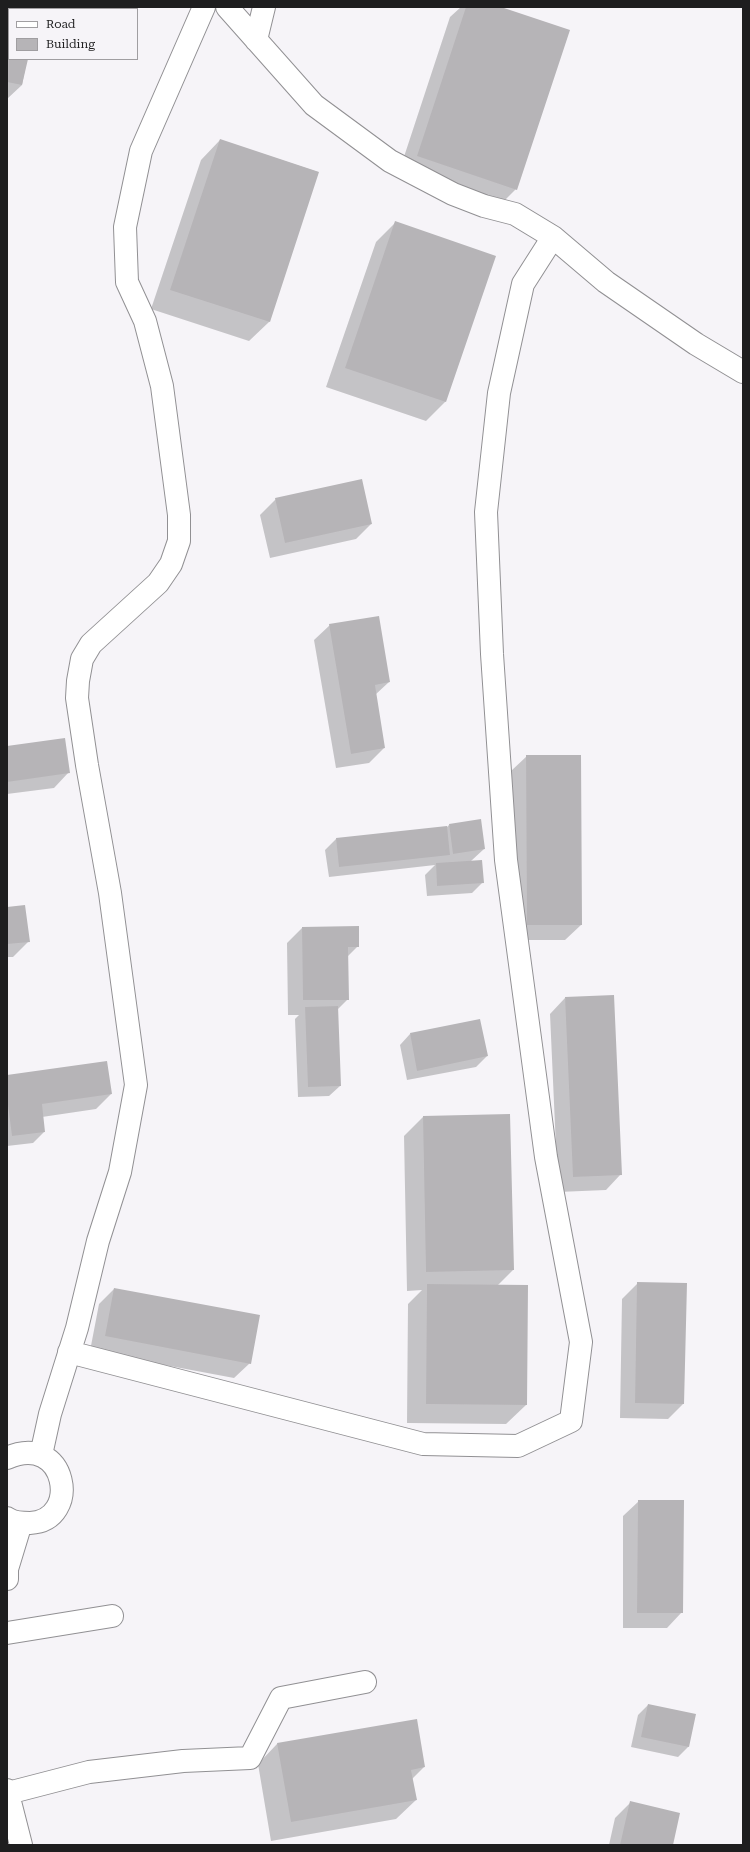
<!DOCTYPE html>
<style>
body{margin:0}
#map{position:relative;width:750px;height:1852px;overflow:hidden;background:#f6f4f8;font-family:"Roboto Serif",serif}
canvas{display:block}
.frame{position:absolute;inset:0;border:8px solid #1e1e1f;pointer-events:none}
.legend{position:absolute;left:8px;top:8px;width:130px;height:52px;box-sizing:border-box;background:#f6f4f8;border:1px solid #a09ea1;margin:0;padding:5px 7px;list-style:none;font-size:12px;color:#1e1e1f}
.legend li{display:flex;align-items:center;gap:8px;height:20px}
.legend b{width:20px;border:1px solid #a09ea1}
</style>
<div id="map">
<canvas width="750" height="1852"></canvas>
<div class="frame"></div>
<ul class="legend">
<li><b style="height:5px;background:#fff"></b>Road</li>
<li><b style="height:11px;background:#b6b4b7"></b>Building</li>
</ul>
</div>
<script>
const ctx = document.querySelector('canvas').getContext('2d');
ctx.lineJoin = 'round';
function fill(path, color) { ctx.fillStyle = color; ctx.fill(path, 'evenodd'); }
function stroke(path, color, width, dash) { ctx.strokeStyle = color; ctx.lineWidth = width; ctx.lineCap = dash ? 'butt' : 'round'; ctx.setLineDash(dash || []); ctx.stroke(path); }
fill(new Path2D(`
 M461,7H498L516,189L496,209L398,175L450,17Z
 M7,44L9,45V59H27L22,85L7,99Z
 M220,140L318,172L269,322L249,341L151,309L201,160Z
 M396,222L495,257L445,402L426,421L326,387L376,242Z
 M276,499L371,524L356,539L270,558L260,515Z
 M330,625L389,682L375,695L384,748L369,763L336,768L314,640Z
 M7,747L69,772L54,788L7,794Z
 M527,756L581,925L565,940H512L511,771Z
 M449,825L484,849L471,861L483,882L472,893L427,896L425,875L435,865L329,877L325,850L336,839L446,827V828Z
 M7,908L29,941L13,957H7Z
 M302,928L358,946L347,957L348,999L337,1010L340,1086L329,1096L298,1097L295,1019L299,1015H288L287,943Z
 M565,998L621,1174L606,1190L558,1192L550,1014Z
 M410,1034L487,1056L476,1067L407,1080L400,1045Z
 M7,1076L111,1094L96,1109L42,1117L44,1132L33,1143L7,1146Z
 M509,1115L513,1270L497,1286L526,1405L506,1424L407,1423L408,1304L422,1290L407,1291L404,1136L423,1117Z
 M638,1283L683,1404L668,1419L620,1418L622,1299Z
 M114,1289L250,1363L234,1378L90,1351L99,1304Z
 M639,1501L682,1612L667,1628H623V1516Z
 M648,1705L695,1715L688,1747L678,1757L631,1747L638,1715Z
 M416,1720L424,1767L412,1779L416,1800L396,1819L271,1841L258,1764L277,1744Z
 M630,1803L672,1845H609L615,1818Z`), '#0003');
fill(new Path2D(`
 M466,7H501L570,30L517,190L417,156Z
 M7,43L9,44V59H28L22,85L7,82Z
 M220,139L319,172L270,322L170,290Z
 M395,221L496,256L446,402L345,368Z
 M362,479L372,524L285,543L275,498Z
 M379,616L390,682L375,685L385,748L351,754L329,624Z
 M65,738L70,773L7,782V746Z
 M526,755H581L582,925H527Z
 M481,819L485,849L453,854L449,824Z
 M447,826L450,855L339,867L336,838Z
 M482,860L484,883L437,886L436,863Z
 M25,905L30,942L7,944V907Z
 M359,926V947H348L349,1000H303L302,927Z
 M614,995L622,1175L573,1177L565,997Z
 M338,1006L341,1086L308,1087L305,1007Z
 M480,1019L488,1056L417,1071L410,1033Z
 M107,1061L112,1094L42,1104L45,1132L12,1136L7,1097V1075Z
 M510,1114L514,1270L426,1272L423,1116Z
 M637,1282L687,1283L684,1404L635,1403Z
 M427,1284L528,1285L527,1405L426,1404Z
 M114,1288L260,1315L251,1364L105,1336Z
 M638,1500H684L683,1613H637Z
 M648,1704L696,1714L689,1747L641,1737Z
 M417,1719L425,1767L411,1770L417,1800L291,1822L277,1743Z
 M630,1801L680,1813L673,1845H620Z`), '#b6b4b7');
const minor = new Path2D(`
 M227,7L314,105L390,161L453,194L484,206L515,214L553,237L606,282L696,344L743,372
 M256,40L264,7
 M69,1352L423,1444L518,1446L571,1421L581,1342L546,1157L506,860L492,654L486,512L499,393L523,284L553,237
 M41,1455L50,1414L77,1328L98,1241L120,1172L136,1085L110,893L87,765L77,698L78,681L82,659L91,644L158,583L171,564L179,541V515L162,386L145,321L127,282L125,227L141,151L204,7
 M7,1458C67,1431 82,1521 30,1523C23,1523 13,1523 7,1518
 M7,1579V1569L21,1523
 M7,1633L112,1616
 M7,1790L21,1845
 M8,1793L89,1772L183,1761L250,1758L281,1698L365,1682`);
stroke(minor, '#919093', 24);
stroke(minor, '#fff', 22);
</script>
